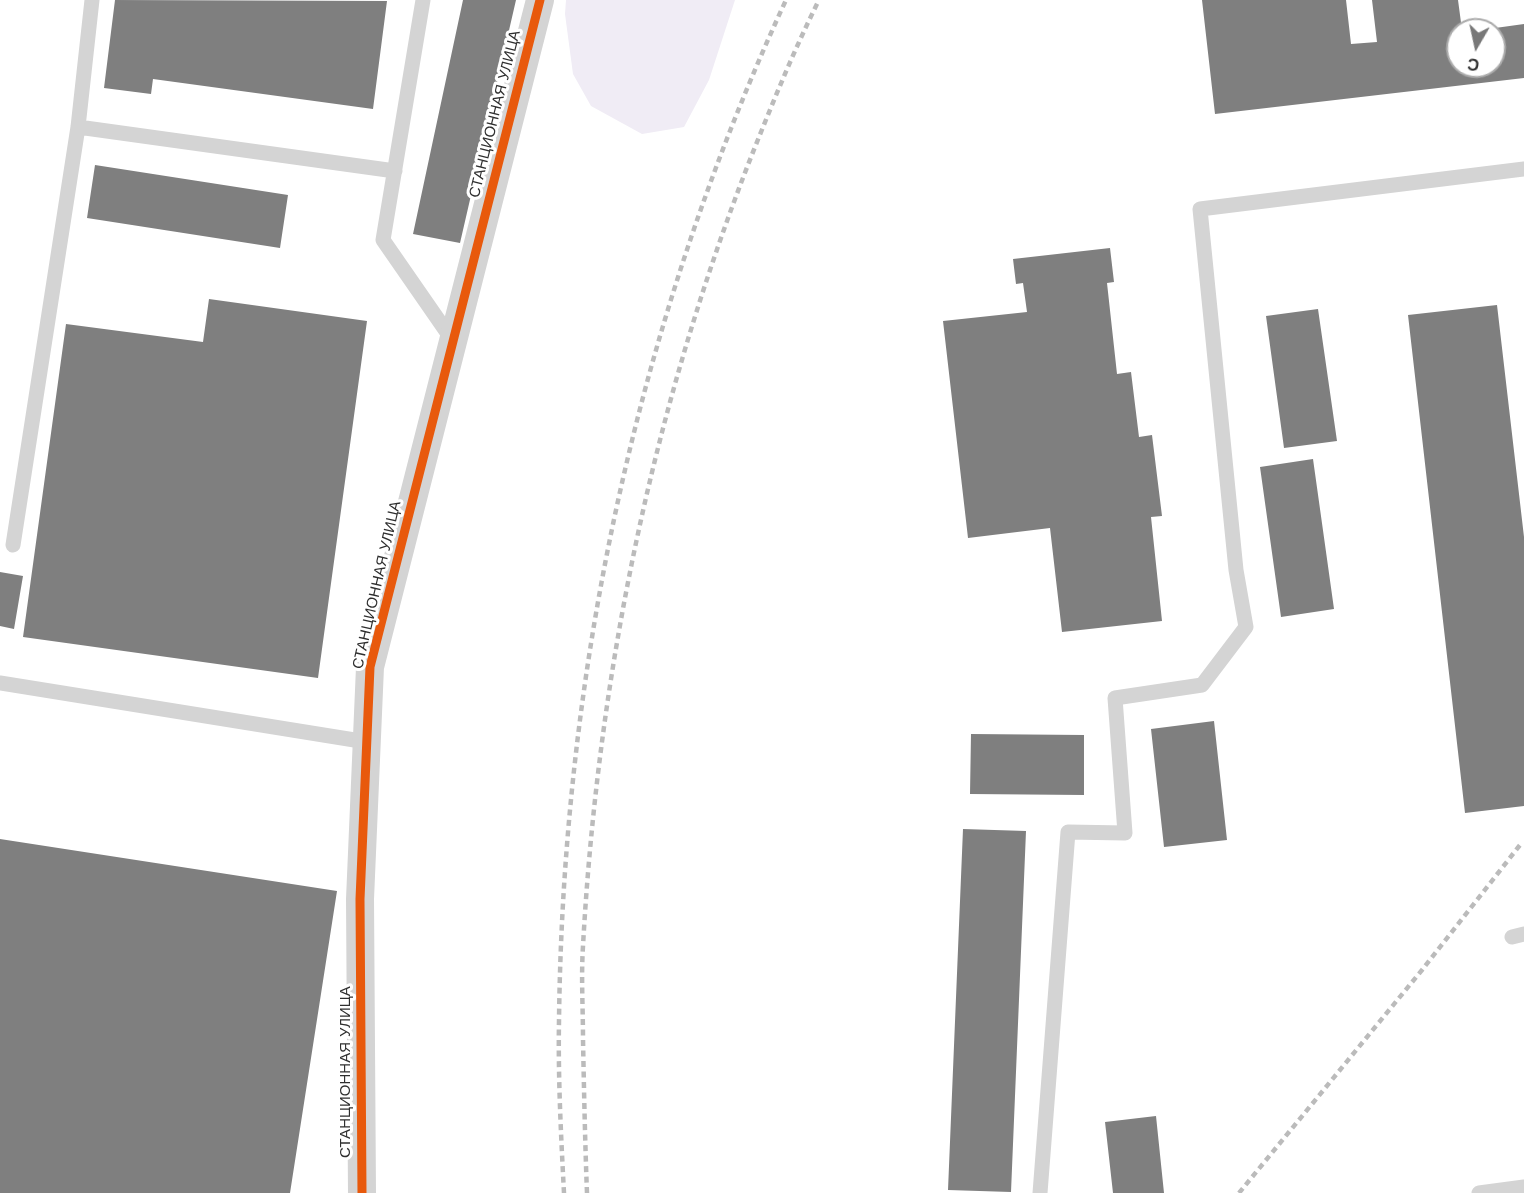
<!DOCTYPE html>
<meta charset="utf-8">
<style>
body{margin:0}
#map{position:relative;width:1524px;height:1193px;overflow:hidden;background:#fff;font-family:"Work Sans",sans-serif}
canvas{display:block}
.north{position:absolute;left:1446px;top:18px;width:60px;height:60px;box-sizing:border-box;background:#fff;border:2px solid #acacac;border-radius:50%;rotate:189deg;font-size:16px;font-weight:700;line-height:24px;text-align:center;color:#2f2f2f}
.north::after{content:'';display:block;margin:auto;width:21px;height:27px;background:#787878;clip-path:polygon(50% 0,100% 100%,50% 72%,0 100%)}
</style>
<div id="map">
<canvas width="1524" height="1193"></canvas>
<div class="north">С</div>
</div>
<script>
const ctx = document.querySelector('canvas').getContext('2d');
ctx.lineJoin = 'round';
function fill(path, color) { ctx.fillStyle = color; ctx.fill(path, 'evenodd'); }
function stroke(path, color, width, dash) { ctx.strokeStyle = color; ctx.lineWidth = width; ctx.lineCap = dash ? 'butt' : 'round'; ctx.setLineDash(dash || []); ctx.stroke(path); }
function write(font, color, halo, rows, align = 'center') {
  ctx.font = font + ' "Work Sans",sans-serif'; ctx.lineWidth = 6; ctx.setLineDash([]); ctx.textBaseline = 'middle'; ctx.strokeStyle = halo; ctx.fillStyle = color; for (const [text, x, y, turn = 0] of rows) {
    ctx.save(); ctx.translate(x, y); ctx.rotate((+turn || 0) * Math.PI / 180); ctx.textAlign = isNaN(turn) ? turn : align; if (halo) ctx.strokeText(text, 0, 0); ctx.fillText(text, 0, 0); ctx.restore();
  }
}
fill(new Path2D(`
 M566,0H735L709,80L684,127L642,134L591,106L573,74L565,14Z`), '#f0ecf5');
fill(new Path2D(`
 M115,0L387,1L373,109L153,79L151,94L104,88Z
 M463,0H516L460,243L413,234Z
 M1202,0H1346L1351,44L1377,42L1372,0H1458L1462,30H1458V66H1494V30L1488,29L1524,24V78L1215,114Z
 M95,165L288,195L280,248L87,218Z
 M1110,248L1114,282L1107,283L1117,374L1131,372L1139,437L1152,435L1162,516L1151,517L1162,621L1062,632L1050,528L968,538L943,321L1027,312L1023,283L1016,284L1013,259Z
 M209,299L367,321L318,678L23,637L66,324L203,342Z
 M1497,305L1524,537V806L1465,813L1408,315Z
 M1318,309L1337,441L1284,448L1266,316Z
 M1313,459L1334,609L1281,617L1260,467Z
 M0,572L23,576L14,629L0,626Z
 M1214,721L1227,840L1164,847L1151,729Z
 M971,734L1084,735V795L970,794Z
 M963,829L1026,831L1011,1192L948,1190Z
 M0,839L337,891L290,1193H0Z
 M1156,1116L1164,1193H1113L1105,1122Z`), '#7f7f7f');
stroke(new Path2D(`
 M423,0L383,240L453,341
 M78,127L395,171
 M13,545L78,127L92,0
 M0,683L367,742
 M1512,937L1524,934
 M1040,1193L1068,832L1125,833L1115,698L1202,685L1246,627L1236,570L1200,209L1524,169
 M1479,1193L1524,1187`), '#d4d4d4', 15);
stroke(new Path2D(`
 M362,1193L360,899L370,667L540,0`), '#d4d4d4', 28);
stroke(new Path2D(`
 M564,1193C561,1136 558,1078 559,1021C563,670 638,319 786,0
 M587,1193C585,1142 584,1090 583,1039C583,1008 581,977 583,946C598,673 654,401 755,147C775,97 795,48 819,0
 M1239,1193L1422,970L1520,845`), '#bbb', 4.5, [6, 4.5]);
stroke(new Path2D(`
 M362,1193L360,899L370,667L540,0`), '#e8590c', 9);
write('15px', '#2f2f2f', '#fff', [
 ["СТАНЦИОННАЯ УЛИЦА",495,114,-76],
 ["СТАНЦИОННАЯ УЛИЦА",377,585,-77],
 ["СТАНЦИОННАЯ УЛИЦА",346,1072,-90]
]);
</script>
